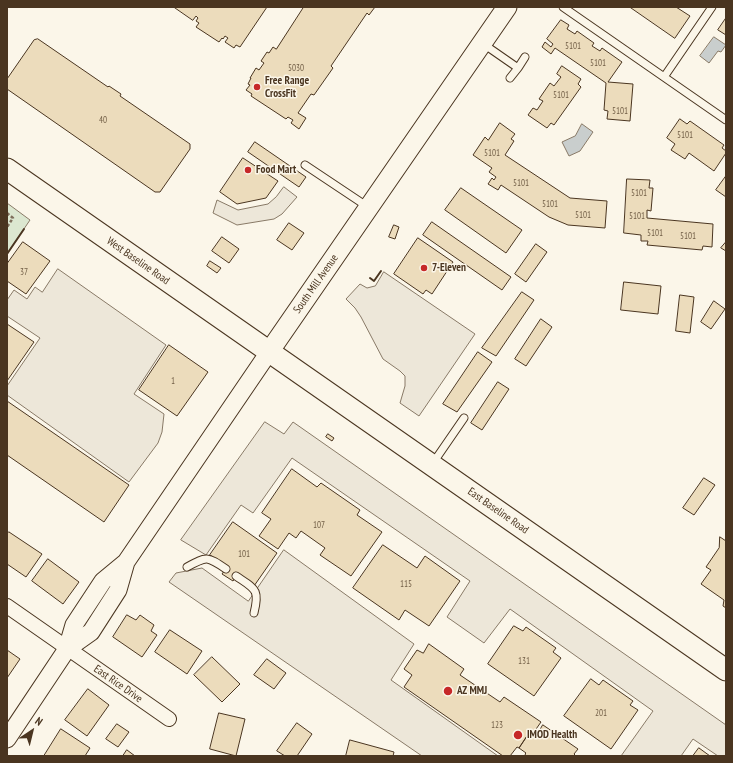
<!DOCTYPE html>
<style>
body{margin:0}
#map{position:relative;width:733px;height:763px;overflow:hidden;background:#fbf6e9;font-family:"PT Sans Narrow",sans-serif}
canvas{display:block}
.frame{position:absolute;inset:0;border:8px solid #4a3520;pointer-events:none}
.north{position:absolute;left:12px;top:711px;width:40px;height:40px;-webkit-text-stroke:3px #fbf6e9;paint-order:stroke;rotate:35deg;font-size:11px;font-weight:700;line-height:16px;text-align:center;color:#4a3520}
.north::after{content:'';display:block;margin:auto;width:14px;height:18px;background:#4a3520;clip-path:polygon(50% 0,100% 100%,50% 72%,0 100%)}
</style>
<div id="map">
<canvas width="733" height="763"></canvas>
<div class="frame"></div>
<div class="north">N</div>
</div>
<script>
const ctx = document.querySelector('canvas').getContext('2d');
ctx.lineJoin = 'round';
function fill(path, color) { ctx.fillStyle = color; ctx.fill(path, 'evenodd'); }
function stroke(path, color, width, dash) { ctx.strokeStyle = color; ctx.lineWidth = width; ctx.lineCap = dash ? 'butt' : 'round'; ctx.setLineDash(dash || []); ctx.stroke(path); }
function write(font, color, halo, rows, align = 'center') {
  ctx.font = font + ' "PT Sans Narrow",sans-serif'; ctx.lineWidth = 3; ctx.setLineDash([]); ctx.textBaseline = 'middle'; ctx.strokeStyle = halo; ctx.fillStyle = color; for (const [text, x, y, turn = 0] of rows) {
    ctx.save(); ctx.translate(x, y); ctx.rotate((+turn || 0) * Math.PI / 180); ctx.textAlign = isNaN(turn) ? turn : align; if (halo) ctx.strokeText(text, 0, 0); ctx.fillText(text, 0, 0); ctx.restore();
  }
}
const green = new Path2D(`
 M7,203L30,220L7,254Z`);
fill(green, '#dce7d0');
stroke(green, '#887966', 1);
const parking = new Path2D(`
 M284,187L297,197L282,214L274,219L237,225L213,213L217,200L238,210L268,204L276,197Z
 M58,269L166,345L134,394L164,414L162,432L158,443L129,482L7,395V386L40,338L7,316V300L14,290L27,299L35,287L42,292Z
 M384,272L475,334L419,416L400,403L405,386V376L400,371L383,359L361,317L355,308L346,299L360,284L367,288L375,286Z
 M265,422L284,434L293,422L726,725V756H718L693,739L681,756H621L653,711L510,609L484,643L447,617L470,581L292,458L253,513L241,505L206,555L181,540Z
 M284,550L414,644L391,680L498,756H422L169,582L176,573L202,568L248,601Z`);
fill(parking, '#ede7d9');
stroke(parking, '#887966', 1);
const water = new Path2D(`
 M714,37L726,45L721,52L718,51L709,63L700,56Z
 M582,124L593,132L580,151L569,156L562,142L575,136Z`);
fill(water, '#c9cecd');
stroke(water, '#887966', 1);
const building = new Path2D(`
 M174,7H267L240,47L236,45L234,48L225,42L228,38L225,36L223,39L222,38L219,42L196,27L199,23L196,21L198,18L196,16L193,20Z
 M304,7H375L369,15L367,13L331,66L333,68L314,95L311,94L298,113L306,118L299,129L291,123L293,120L288,117L286,119L251,96L252,94L246,90L250,85L248,84L251,78H250L256,68L259,70L264,63L261,61L267,52L269,53L273,47L276,49Z
 M630,7H676L690,16L675,38Z
 M726,18V35L718,30Z
 M561,20L569,25L567,29L575,34L577,31L594,43L592,46L600,51L602,48L622,62L608,82L633,84L630,121L607,119L608,111L604,110L606,83L555,48L551,54L542,47L545,42L551,47L553,44L547,39Z
 M38,39L108,87L109,86L121,94L120,96L190,144V149L160,192H155L7,89V79L34,40Z
 M562,66L581,79L578,84L581,87L554,125L551,123L547,128L528,115L533,108L537,110L543,101L539,99L550,83L554,86L561,77L557,74Z
 M680,119L687,124L690,121L724,145L722,148L726,151V153L714,171L689,153L685,159L671,150L675,144L667,138Z
 M500,123L515,134L511,139L514,141L505,155L570,198L607,201L605,228L568,225L549,217L501,185L498,190L488,184L492,178L494,180L496,177L489,172L492,168L473,155L485,137L488,140Z
 M255,142L306,177L299,187L248,152Z
 M243,158L278,181L266,198L237,204L220,192Z
 M726,176V197L716,190Z
 M627,179L650,180L649,188H653L651,211L647,210V218L713,224L712,247L703,246L702,250L647,245L648,241H641V235L624,233Z
 M461,188L522,230L506,253L445,210Z
 M432,222L511,277L502,290L423,235Z
 M289,223L304,233L292,250L277,240Z
 M394,225L399,227L395,239L389,237Z
 M222,237L239,249L229,263L212,251Z
 M418,238L453,262L432,294L426,290L423,294L394,274Z
 M23,242L50,261L26,294L7,281V264Z
 M726,242V251L721,248Z
 M536,244L547,252L526,282L515,274Z
 M210,261L221,268L217,273L207,266Z
 M624,282L661,286L658,314L621,310Z
 M522,292L534,300L496,356L482,348Z
 M680,295L694,297L690,333L676,331Z
 M714,301L725,309L711,329L701,322Z
 M541,319L552,327L526,366L515,359Z
 M7,324L34,342L7,381Z
 M169,345L208,372L177,416L139,390Z
 M478,352L492,362L457,412L443,404Z
 M498,382L509,389L482,430L471,423Z
 M7,401L129,485L104,522L7,455Z
 M328,434L334,438L332,441L326,437Z
 M292,469L317,487L321,483L360,510L357,515L382,532L351,576L320,555L325,548L301,531L296,538L289,533L278,549L259,536L271,519L262,513Z
 M704,478L715,485L694,515L683,508Z
 M233,522L277,553L254,586L238,574L233,581L222,574L227,567L210,555Z
 M9,532L42,554L26,577L7,564V534Z
 M720,537L726,541V608L723,606L724,600L701,584L711,570L706,567L719,548Z
 M383,545L417,568L425,556L460,581L429,626L405,610L399,620L353,588Z
 M48,559L79,582L63,604L32,581Z
 M127,615L136,620L140,615L154,625L151,631L157,635L142,657L113,637Z
 M514,626L523,631L526,627L556,648L553,652L561,658L534,696L488,664Z
 M170,630L202,651L187,674L155,652Z
 M429,644L464,669L460,675L500,702L504,697L541,722L534,732L531,730L519,748L517,747L510,756H503L404,687L412,675L404,669L417,650L423,653Z
 M7,650L20,659L7,678Z
 M212,657L240,684L222,702L194,675Z
 M267,659L286,673L274,689L254,675Z
 M591,679L599,685L603,680L633,701L630,705L638,710L611,749L564,716Z
 M88,689L109,705L87,736L65,720Z
 M219,713L245,719L236,756L210,749Z
 M297,723L312,734L297,756H285L277,751Z
 M117,724L129,732L118,747L106,739Z
 M543,725L578,749L574,754L576,756H526L525,754L526,753L519,748L531,730L537,734Z
 M61,729L90,748L85,756H44Z
 M350,740L394,752L393,756H346Z
 M699,748L710,756H693Z
 M127,750L135,756H123Z`);
fill(building, '#ecdcbc');
stroke(building, '#4a3520', 1);
const service = new Path2D(`
 M563,7L726,120
 M482,43L518,68L525,57
 M664,77L712,7
 M510,78L518,68
 M305,165L368,207
 M433,463L464,418
 M187,567C207,556 207,556 226,569
 M236,576C255,589 260,589 254,613`);
const minor = new Path2D(`
 M7,606L169,719`);
const tertiary = new Path2D(`
 M67,649L91,632L118,590L126,562
 M7,739L67,649L74,625L103,581L126,562L269,352`);
const secondary = new Path2D(`
 M269,352L507,7`);
const primary = new Path2D(`
 M7,169L726,670`);
stroke(service, '#4a3520', 9);
stroke(minor, '#4a3520', 16);
stroke(tertiary, '#4a3520', 19);
stroke(secondary, '#4a3520', 21);
stroke(primary, '#4a3520', 23);
stroke(new Path2D(`
 M7,213L13,218L7,227`), '#7f6f5c', 2.5, [3, 2]);
stroke(service, '#fbf6e9', 7);
stroke(minor, '#fbf6e9', 14);
stroke(tertiary, '#fbf6e9', 17);
stroke(secondary, '#fbf6e9', 19);
stroke(primary, '#fbf6e9', 21);
stroke(new Path2D(`
 M7,254L24,229
 M370,278L374,281L381,271`), '#4a3520', 2);
for (const [x, y, r, color] of [
 [257,87,4,"#c62828"],
 [248,170,4,"#c62828"],
 [424,268,4,"#c62828"],
 [448,691,5,"#c62828"],
 [518,735,5,"#c62828"]
]) { const dot = new Path2D(); dot.arc(x, y, r, 0, 2 * Math.PI); ctx.fillStyle = color; ctx.fill(dot); stroke(dot, '#fbf6e9', 1.5); }
write('9px', '#725f47', null, [
 ["5101",573,46],
 ["5101",598,63],
 ["5030",296,68],
 ["5101",561,95],
 ["5101",620,111],
 ["40",103,120],
 ["5101",685,135],
 ["5101",492,153],
 ["5101",521,183],
 ["5101",639,193],
 ["5101",550,204],
 ["5101",583,215],
 ["5101",637,216],
 ["5101",655,233],
 ["5101",688,236],
 ["37",24,272],
 ["1",173,381],
 ["107",319,525],
 ["101",244,554],
 ["115",406,584],
 ["131",524,661],
 ["201",601,713],
 ["123",497,725]
]);
write('bold 11px', '#4a3520', '#fbf6e9', [
 ["Free Range",265,81],
 ["CrossFit",265,94],
 ["Food Mart",256,170],
 ["7-Eleven",432,268],
 ["AZ MMJ",457,691],
 ["IMOD Health",527,735]
], 'left');
write('11px', '#4a3520', '#fbf6e9', [
 ["West Baseline Road",138,261,35],
 ["South Mill Avenue",316,284,-55],
 ["East Baseline Road",498,511,35],
 ["East Rice Drive",118,684,35]
]);
</script>
